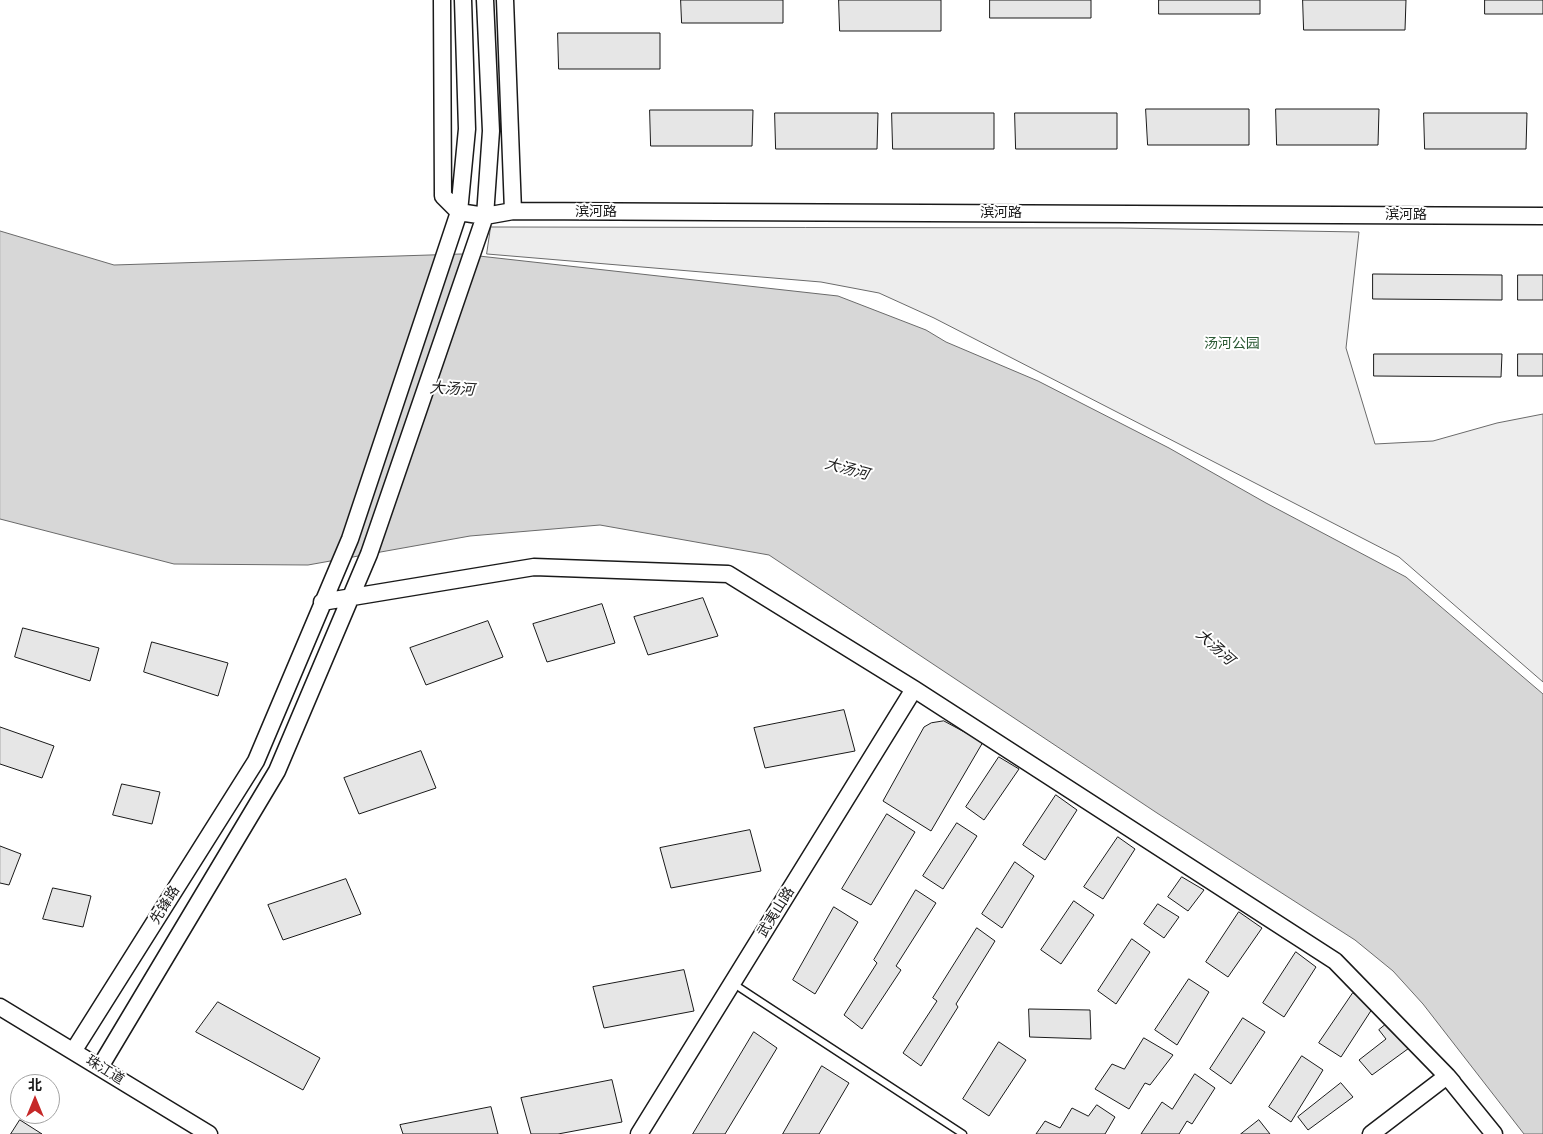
<!DOCTYPE html>
<meta charset="utf-8">
<style>
body{margin:0}
#map{position:relative;width:1543px;height:1134px;overflow:hidden;background:#fff;font-family:"Public Sans","Noto Sans SC",sans-serif}
canvas{display:block}
.north{position:absolute;left:10px;top:1074px;width:50px;height:50px;box-sizing:border-box;background:#fff;border:1px solid #a3a3a3;border-radius:50%;rotate:0deg;font-size:14px;font-weight:700;line-height:20px;text-align:center;color:#1a1a1a}
.north::after{content:'';display:block;margin:auto;width:18px;height:22px;background:#c62828;clip-path:polygon(50% 0,100% 100%,50% 72%,0 100%)}
</style>
<div id="map">
<canvas width="1543" height="1134"></canvas>
<div class="north">北</div>
</div>
<script>
const ctx = document.querySelector('canvas').getContext('2d');
ctx.lineJoin = 'round';
function fill(path, color) { ctx.fillStyle = color; ctx.fill(path, 'evenodd'); }
function stroke(path, color, width, dash) { ctx.strokeStyle = color; ctx.lineWidth = width; ctx.lineCap = dash ? 'butt' : 'round'; ctx.setLineDash(dash || []); ctx.stroke(path); }
function write(font, color, halo, rows, align = 'center') {
  ctx.font = font + ' "Public Sans","Noto Sans SC",sans-serif'; ctx.lineWidth = 4; ctx.setLineDash([]); ctx.textBaseline = 'middle'; ctx.strokeStyle = halo; ctx.fillStyle = color; for (const [text, x, y, turn = 0] of rows) {
    ctx.save(); ctx.translate(x, y); ctx.rotate((+turn || 0) * Math.PI / 180); ctx.textAlign = isNaN(turn) ? turn : align; if (halo) ctx.strokeText(text, 0, 0); ctx.fillText(text, 0, 0); ctx.restore();
  }
}
const built = new Path2D(`
 M491,227L1121,228L1359,232L1346,348L1375,444L1433,441L1497,423L1543,414V682L1399,557L934,318L879,293L821,282L487,254Z`);
fill(built, '#ededed');
stroke(built, '#6a6a6a', 1);
const water = new Path2D(`
 M0,231L114,265L461,254L838,296L926,330L946,342L1038,381L1169,448L1266,503L1406,577L1543,694V1134H1524L1423,1004L1393,971L1355,940L1157,813L769,555L600,525L470,536L308,565L174,564L0,519Z`);
fill(water, '#d7d7d7');
stroke(water, '#6a6a6a', 1);
const building = new Path2D(`
 M681,0H783V23H682Z
 M839,0H941V31H840Z
 M990,0H1091V18H990Z
 M1159,0H1260V14H1159Z
 M1303,0H1406L1405,30H1304Z
 M1485,0H1543V14H1485Z
 M558,33H660V69H559Z
 M1146,109H1249V145H1148Z
 M1276,109H1379L1378,145H1277Z
 M650,110H753L752,146H651Z
 M775,113H878L877,149H776Z
 M892,113H994V149H893Z
 M1015,113H1117V149H1016Z
 M1424,113H1527L1526,149H1425Z
 M1373,274L1502,275V300L1373,299Z
 M1518,275H1543V300H1518Z
 M1374,354H1502L1501,377L1374,376Z
 M1518,354H1543V376H1518Z
 M703,598L718,636L648,655L634,617Z
 M602,604L615,643L547,662L533,624Z
 M488,621L503,657L426,685L410,648Z
 M23,628L99,648L90,681L15,657Z
 M152,642L228,663L218,696L144,672Z
 M844,710L855,751L765,768L754,728Z
 M944,721L983,742L931,831L883,801L924,727L931,723Z
 M0,727L54,746L42,778L0,764Z
 M421,751L436,788L359,814L344,778Z
 M999,757L1019,769L984,820L966,807Z
 M122,784L160,792L152,824L113,815Z
 M1056,795L1077,810L1045,860L1023,845Z
 M887,814L915,832L871,905L842,889Z
 M957,823L977,836L943,889L923,876Z
 M750,830L761,871L671,888L660,848Z
 M1118,837L1135,849L1103,899L1084,887Z
 M0,846L21,854L9,885L0,883Z
 M1015,862L1034,876L1002,928L982,914Z
 M1182,877L1204,890L1188,911L1168,897Z
 M346,879L361,914L283,940L268,905Z
 M53,888L91,896L83,927L43,919Z
 M916,890L936,903L896,966L901,970L862,1029L844,1015L877,963L874,960Z
 M1074,901L1094,915L1061,964L1041,950Z
 M1158,904L1179,917L1164,938L1144,924Z
 M834,907L858,922L815,994L793,980Z
 M1239,912L1262,928L1228,977L1206,962Z
 M977,928L995,941L956,1004L958,1007L921,1066L903,1053L937,1001L933,998Z
 M1132,939L1150,952L1116,1004L1098,991Z
 M1296,952L1316,967L1284,1017L1263,1003Z
 M684,970L694,1011L604,1028L593,987Z
 M1189,979L1209,992L1177,1045L1155,1030Z
 M1353,993L1374,1006L1341,1057L1319,1043Z
 M218,1002L320,1058L303,1090L196,1032Z
 M1029,1009L1090,1010L1091,1039L1030,1037Z
 M1395,1017L1416,1043L1372,1075L1359,1060L1386,1039L1379,1030Z
 M1243,1018L1265,1032L1231,1084L1210,1069Z
 M754,1032L777,1048L725,1134H693Z
 M1144,1038L1173,1055L1150,1085L1145,1083L1129,1109L1095,1089L1112,1064L1124,1069Z
 M999,1042L1026,1060L989,1116L963,1099Z
 M1302,1056L1323,1070L1291,1122L1269,1107Z
 M822,1066L849,1083L819,1134H783Z
 M1195,1074L1215,1088L1192,1124L1187,1121L1179,1134H1141L1162,1102L1172,1109Z
 M612,1080L622,1122L558,1134H531L521,1098Z
 M1341,1083L1353,1097L1308,1130L1298,1117Z
 M1097,1105L1115,1117L1105,1134H1036L1045,1121L1060,1128L1072,1108L1088,1116Z
 M491,1107L498,1134H403L400,1125Z
 M20,1120L42,1134H11Z
 M1259,1120L1270,1134H1241Z`);
fill(building, '#e6e6e6');
stroke(building, '#1a1a1a', 1);
const service = new Path2D(`
 M740,988L963,1134`);
const tertiary = new Path2D(`
 M442,0L443,196L459,212
 M505,0L513,211
 M459,212L485,216L513,211L1543,216
 M322,602L534,567L728,574L914,689L1335,961L1447,1076L1494,1134
 M0,1007L209,1134
 M74,1050L256,761L350,539L459,212L467,129L463,0
 M100,1067L277,771L369,554L485,216L491,131L485,0
 M639,1134L914,689
 M1371,1134L1447,1076L1453,1083`);
stroke(service, '#1a1a1a', 9);
stroke(tertiary, '#1a1a1a', 19);
stroke(service, '#fff', 6);
stroke(tertiary, '#fff', 16);
write('14px', '#1a1a1a', '#fff', [
 ["滨河路",596,212],
 ["滨河路",1001,213],
 ["滨河路",1406,215],
 ["先锋路",165,905,-58],
 ["武夷山路",776,912,-58],
 ["珠江道",105,1070,32]
]);
write('14px', '#2b5a34', '#fff', [
 ["汤河公园",1232,344]
]);
write('italic 15px', '#1a1a1a', '#fff', [
 ["大汤河",452,389,3],
 ["大汤河",847,469,15],
 ["大汤河",1215,647,42]
]);
</script>
